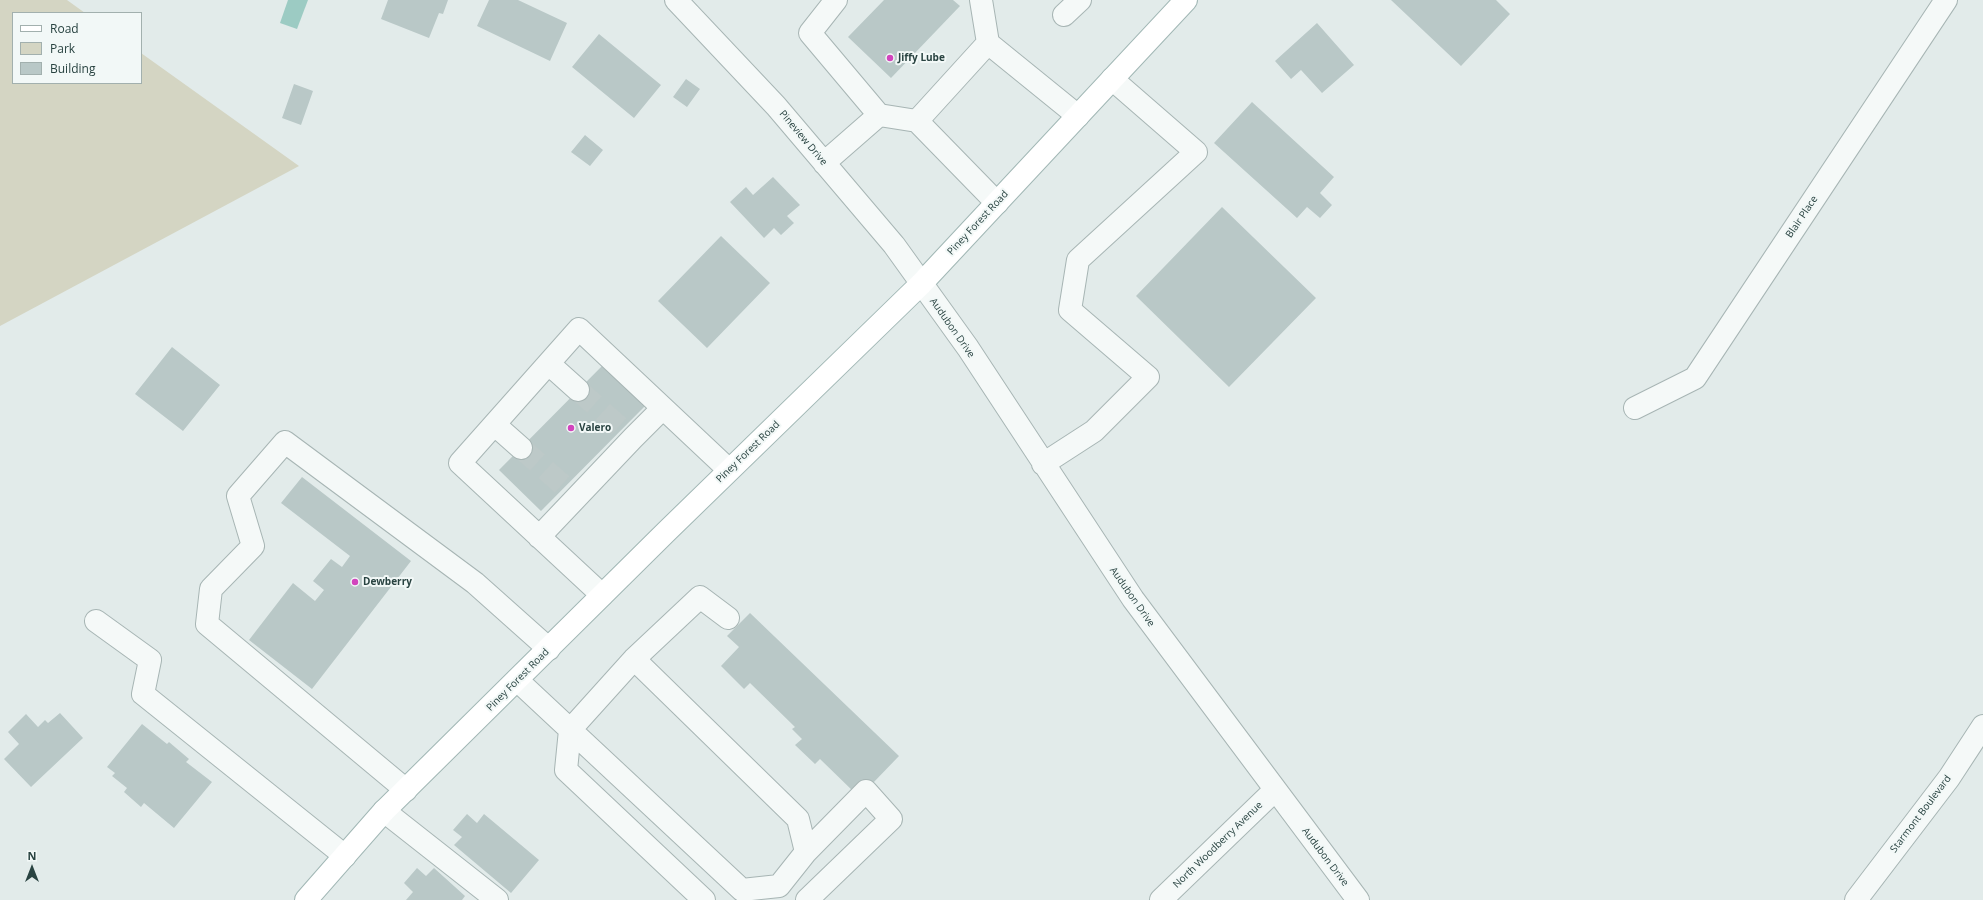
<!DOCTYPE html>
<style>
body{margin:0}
#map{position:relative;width:1983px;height:900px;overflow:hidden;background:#e2ebea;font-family:"Open Sans",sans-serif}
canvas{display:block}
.legend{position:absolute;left:12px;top:12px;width:130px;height:72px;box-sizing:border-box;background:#f2f8f7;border:1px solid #a2b0ae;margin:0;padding:5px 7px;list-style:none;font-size:12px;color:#294341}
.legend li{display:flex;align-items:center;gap:8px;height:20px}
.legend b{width:20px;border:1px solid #a2b0ae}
.north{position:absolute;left:12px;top:848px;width:40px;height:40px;-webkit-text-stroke:3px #f2f8f7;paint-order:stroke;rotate:0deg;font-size:11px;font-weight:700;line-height:16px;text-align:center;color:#294341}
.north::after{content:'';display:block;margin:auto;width:14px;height:18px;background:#294341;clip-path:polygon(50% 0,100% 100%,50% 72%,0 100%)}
</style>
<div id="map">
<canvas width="1983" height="900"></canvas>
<ul class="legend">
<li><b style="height:5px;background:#fff"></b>Road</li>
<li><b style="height:11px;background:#d4d5c3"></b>Park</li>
<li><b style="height:11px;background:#b9c8c7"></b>Building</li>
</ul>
<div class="north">N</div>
</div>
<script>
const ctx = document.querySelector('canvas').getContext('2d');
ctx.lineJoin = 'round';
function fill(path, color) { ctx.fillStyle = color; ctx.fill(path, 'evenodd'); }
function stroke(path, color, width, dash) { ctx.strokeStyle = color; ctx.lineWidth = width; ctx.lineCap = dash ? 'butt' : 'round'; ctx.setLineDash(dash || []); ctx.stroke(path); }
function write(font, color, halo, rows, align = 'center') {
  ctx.font = font + ' "Open Sans",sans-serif'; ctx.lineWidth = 4; ctx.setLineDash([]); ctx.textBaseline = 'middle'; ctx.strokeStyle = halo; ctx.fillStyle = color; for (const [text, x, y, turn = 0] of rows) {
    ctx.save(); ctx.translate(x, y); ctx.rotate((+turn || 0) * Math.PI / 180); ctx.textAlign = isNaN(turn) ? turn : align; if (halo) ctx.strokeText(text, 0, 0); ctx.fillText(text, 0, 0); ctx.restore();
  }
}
fill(new Path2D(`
 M0,0H67L85,13H13V83H141V53L299,166L0,326Z`), '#d4d5c3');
fill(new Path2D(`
 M288,0H308L297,29L280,23Z`), '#9ccbc3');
fill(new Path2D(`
 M388,0H448L443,14L439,13L429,38L381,19Z
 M489,0H518L567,23L550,61L477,26Z
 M884,0H953L960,6L891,78L848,37Z
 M1391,0H1496L1510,14L1461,66Z
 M1317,23L1354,65L1322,93L1301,70L1291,79L1275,61Z
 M599,34L661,85L634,118L572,67Z
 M686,79L700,89L687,107L673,97Z
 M294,84L313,91L301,125L282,118Z
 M1252,102L1334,177L1320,193L1332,205L1320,218L1307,207L1297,218L1214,143Z
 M585,135L603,150L590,166L571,152Z
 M773,177L800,205L787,216L794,223L781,235L774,228L764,238L730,202L746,187L753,195Z
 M1222,207L1316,298L1229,387L1136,296Z
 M721,236L770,283L707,348L658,301Z
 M172,347L220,385L183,431L135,394Z
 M604,364L646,405L541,511L499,470Z
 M302,477L411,561L312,689L249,640L293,583L315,601L324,590L313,581L331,559L342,567L350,556L281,503Z
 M750,613L899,756L872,784L868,780L856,794L820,759L815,764L795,745L802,739L792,729L795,727L750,683L744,689L721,666L739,647L727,636Z
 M60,713L83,738L31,787L4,759L19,744L8,732L26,714L38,727L45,720L48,723Z
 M142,724L167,744L169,742L189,759L186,762L212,782L174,828L144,803L141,807L124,792L127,788L112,776L115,773L107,767Z
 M467,814L477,823L484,814L539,860L511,893L454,845L462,837L453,830Z
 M417,868L426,876L434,868L465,896L462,900H406L413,892L404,883Z`), '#b9c8c7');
stroke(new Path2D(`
 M578,390L622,429
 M521,448L565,487`), '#bdc9c8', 22, [22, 11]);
const minor = new Path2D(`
 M676,0L776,106L894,245L968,348L1133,599L1358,900
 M836,0L810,33L879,115L917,121L997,203
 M981,0L988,43L1078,116
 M1064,15L1080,0
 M917,121L988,43
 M824,163L879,115
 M549,364L578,390
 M1635,408L1695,378L1946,0
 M495,425L521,448
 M1043,464L1094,431L1148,377L1070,310L1078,260L1196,152L1112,79
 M539,537L633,438L663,408
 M602,595L460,463L579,329L729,470
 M96,621L150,660L143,694L345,856
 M634,659L700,597L728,618
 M517,680L742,890L779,886L806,852L798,819L634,659L570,730L566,770L704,900
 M406,790L207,624L211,589L253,546L238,496L285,442L475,583L549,649
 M384,811L497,900
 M806,852L866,791L891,819L807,900
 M1161,900L1275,790
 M1856,900L1949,778L1983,726`);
const major = new Path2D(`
 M306,900L384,811L666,532L921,284L1186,0`);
stroke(minor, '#a7b5b4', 24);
stroke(major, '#a1b7b5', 24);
stroke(minor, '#f5f9f8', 22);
stroke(major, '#fff', 22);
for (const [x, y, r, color] of [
 [890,58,4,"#d244bd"],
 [571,428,4,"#d244bd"],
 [355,582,4,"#d244bd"]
]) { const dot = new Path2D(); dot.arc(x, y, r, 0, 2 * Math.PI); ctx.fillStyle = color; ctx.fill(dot); stroke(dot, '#f2f8f7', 1.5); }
write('bold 10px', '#294341', '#f2f8f7', [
 ["Jiffy Lube",898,58],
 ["Valero",579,428],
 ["Dewberry",363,582]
], 'left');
write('10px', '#294341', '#f2f8f7', [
 ["Pineview Drive",803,138,50],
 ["Blair Place",1802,217,-56],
 ["Piney Forest Road",978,223,-47],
 ["Audubon Drive",952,328,55],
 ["Piney Forest Road",748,452,-44],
 ["Audubon Drive",1132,597,55],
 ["Piney Forest Road",518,680,-45],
 ["Starmont Boulevard",1921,814,-53],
 ["North Woodberry Avenue",1218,845,-44],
 ["Audubon Drive",1325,857,53]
]);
</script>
